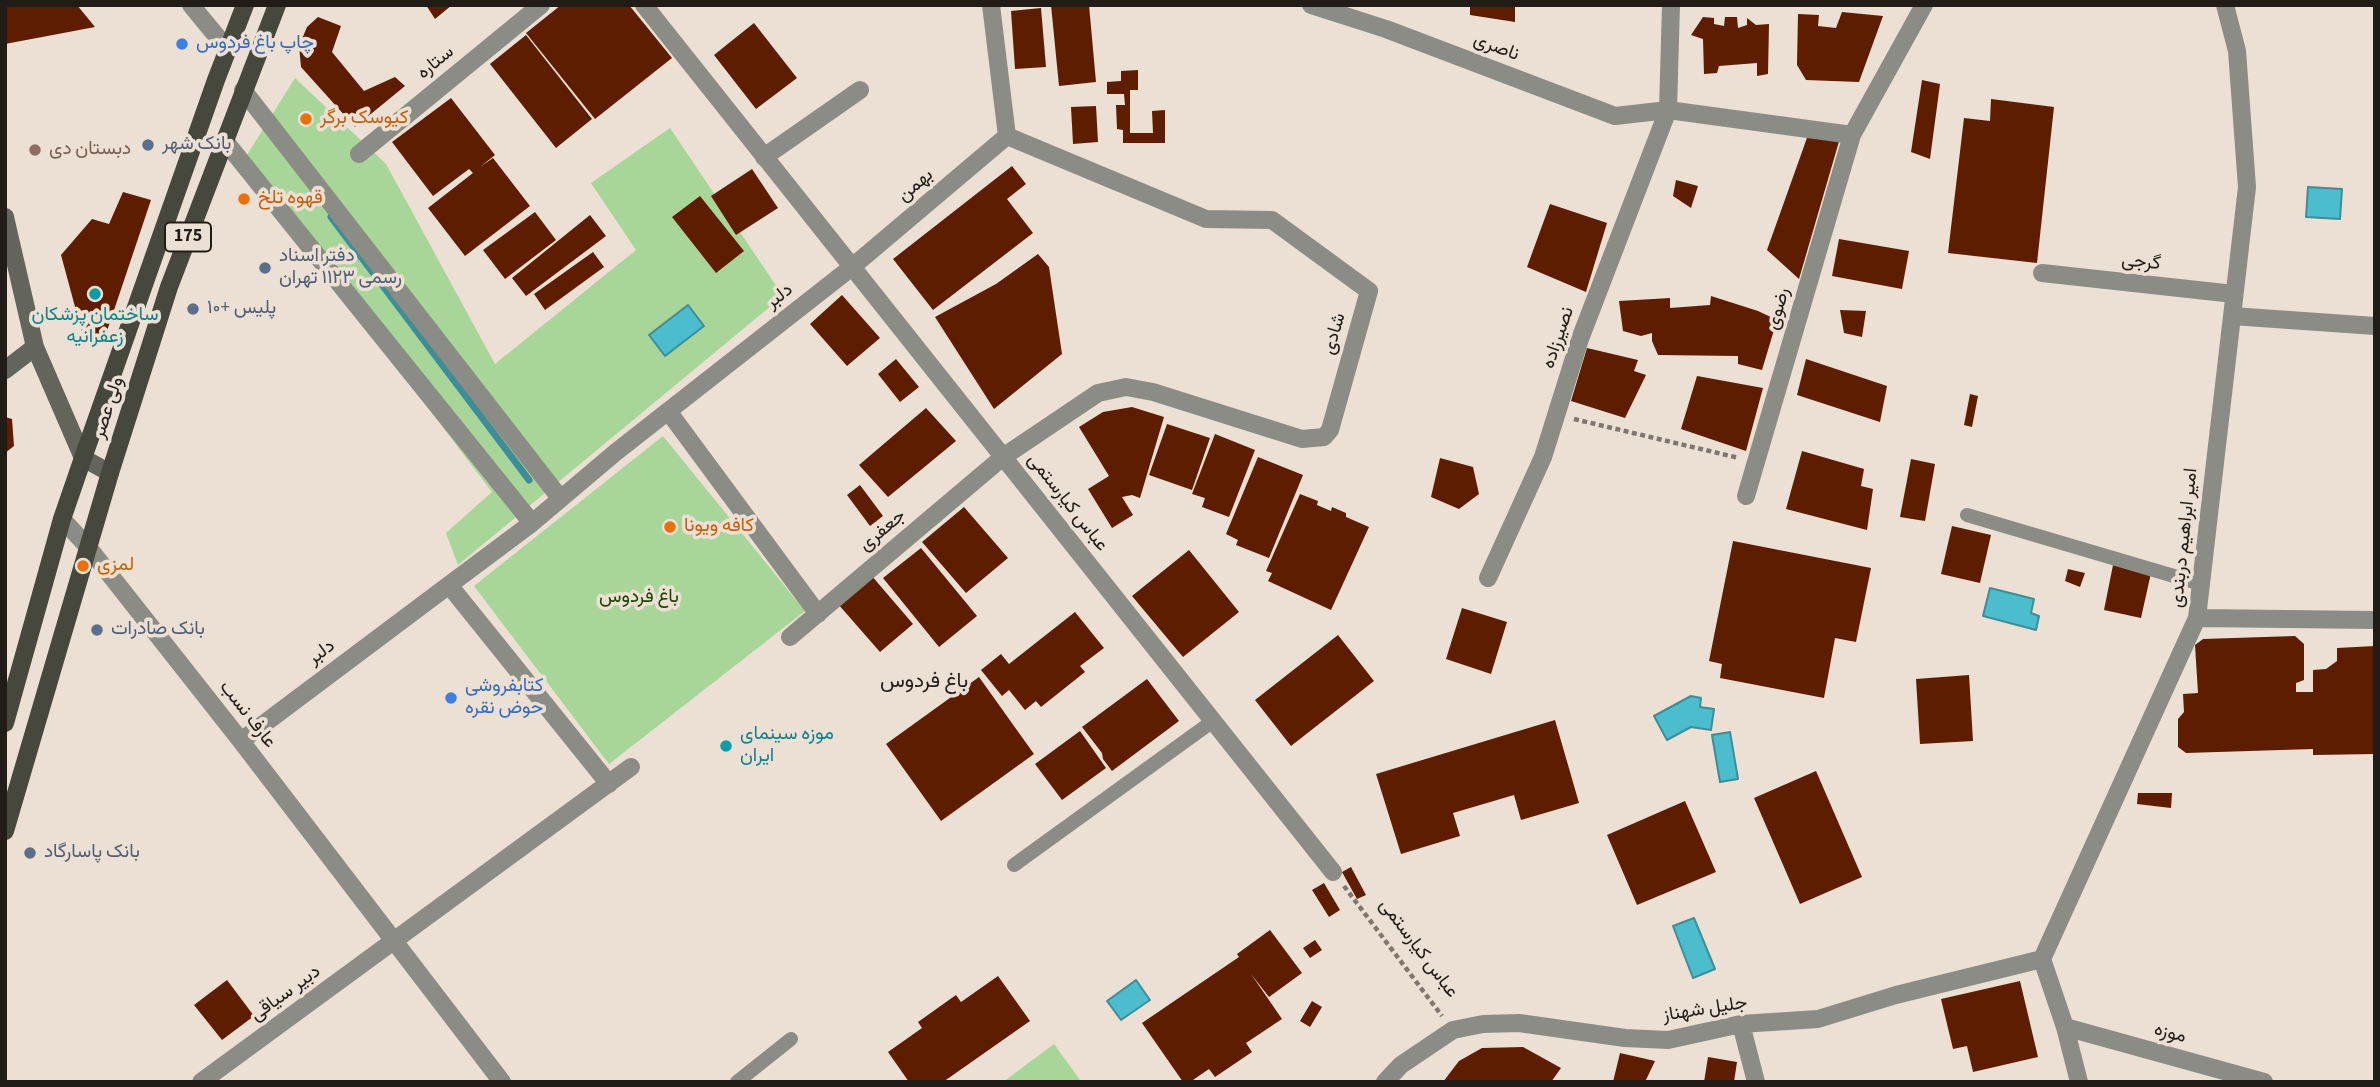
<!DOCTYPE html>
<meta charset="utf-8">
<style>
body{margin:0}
#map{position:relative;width:2380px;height:1087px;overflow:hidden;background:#ecdfd3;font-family:"Source Sans 3",sans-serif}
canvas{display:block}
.frame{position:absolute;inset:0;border:7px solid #211c18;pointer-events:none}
</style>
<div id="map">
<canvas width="2380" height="1087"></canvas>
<div class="frame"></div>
</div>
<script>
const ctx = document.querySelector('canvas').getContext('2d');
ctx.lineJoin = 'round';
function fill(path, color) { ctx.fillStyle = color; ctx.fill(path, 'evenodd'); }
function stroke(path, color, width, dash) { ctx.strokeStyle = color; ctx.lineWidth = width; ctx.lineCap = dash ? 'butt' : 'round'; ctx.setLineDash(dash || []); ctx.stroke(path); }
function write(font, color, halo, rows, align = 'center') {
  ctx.font = font + ' "Source Sans 3",Vazirmatn,sans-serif'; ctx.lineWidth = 7; ctx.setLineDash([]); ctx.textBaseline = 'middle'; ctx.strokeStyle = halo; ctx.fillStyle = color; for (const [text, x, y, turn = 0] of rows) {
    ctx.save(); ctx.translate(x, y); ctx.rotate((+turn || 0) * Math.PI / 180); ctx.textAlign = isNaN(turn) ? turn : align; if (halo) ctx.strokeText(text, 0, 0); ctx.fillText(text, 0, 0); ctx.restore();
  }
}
fill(new Path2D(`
 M295,78L386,164L495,364L636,250L591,183L670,128L783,296L458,565L446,533L492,492L242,163Z
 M663,436L805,611L609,764L474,586Z
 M1054,1044L1080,1080L1003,1082Z`), '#a8d598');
const water = new Path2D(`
 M2308,187L2342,189L2340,219L2306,217Z
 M688,305L704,326L665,356L649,335Z
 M1990,588L2034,599L2031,613L2039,616L2036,630L1983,616Z
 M1691,696L1701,698L1700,707L1714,709L1711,730L1691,727L1667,740L1654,716Z
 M1730,732L1738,779L1720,782L1712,735Z
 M1694,918L1715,969L1693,978L1673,926Z
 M1136,980L1150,1000L1121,1020L1107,1001Z`);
fill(water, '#4bbdcd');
stroke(water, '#3e8d97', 2);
stroke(new Path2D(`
 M331,217L529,480`), '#3e8d97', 7);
fill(new Path2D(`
 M5,5H77L95,27L5,44Z
 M426,5H452L435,19Z
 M561,5H629L672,58L595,119L526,33Z
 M1051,5H1089L1096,82L1059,86Z
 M1470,5H1515V22L1470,15Z
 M1041,8L1046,67L1015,69L1011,11Z
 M1842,12L1883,16L1859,82L1806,80L1797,65L1798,14L1819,15L1818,26L1836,28Z
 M318,17L341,26L332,52L364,91L395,77L405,86L355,127L301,67L299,46L307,27Z
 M1703,17L1714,18V24L1724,26L1725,17H1737L1738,28L1747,25V18L1756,25L1769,24L1768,74L1757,76V63L1719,66L1717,73L1704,74L1703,39L1691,35Z
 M754,23L797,78L756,109L714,55Z
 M526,35L592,119L556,148L490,64Z
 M1138,70V90H1130V133H1153L1152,111L1165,110V143H1123V130L1117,129L1116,105H1125L1124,94H1107V82L1121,81V71Z
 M1922,80L1940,84L1930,159L1911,152Z
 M451,98L495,155L480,167L493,158L530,206L465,256L428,208L473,173L469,169L433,196L392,142Z
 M1991,99L2054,107L2037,263L1948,253L1964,118L1990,121Z
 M1096,106L1098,142L1073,144L1071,107Z
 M1808,135L1840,138L1799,279L1767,250Z
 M1012,166L1026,184L1007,199L1033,233L933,310L893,259Z
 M752,169L778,208L736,235L711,196Z
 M1676,180L1698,186L1691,208L1673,196Z
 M123,192L151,200L106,334L102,333L99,339L90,342L84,340L61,255L92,219L109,224Z
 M700,196L744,251L716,273L672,217Z
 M1550,204L1607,223L1586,292L1527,267Z
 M535,212L556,240L505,279L483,250Z
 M590,215L606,236L526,296L512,278Z
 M1839,239L1909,251L1902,289L1832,276Z
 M593,252L604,267L545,310L534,294Z
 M1038,254L1049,267L1062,354L994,409L935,317L996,284Z
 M842,295L880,338L847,366L810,324Z
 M1711,296L1758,311L1777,320L1762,370L1738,364V356L1658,355L1652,341V333L1641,336L1623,331L1619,301L1670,298V308L1710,305Z
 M1840,310L1866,311L1862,337L1844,333Z
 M1587,348L1638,360L1634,371L1646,375L1625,418L1571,401Z
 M896,359L919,387L900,402L878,374Z
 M1806,359L1887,386L1880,422L1797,395Z
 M1697,376L1763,388L1746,451L1681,429Z
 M1970,394L1978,396L1972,427L1964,425Z
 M1132,407L1164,417L1140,498L1132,495L1122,497L1133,515L1112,528L1088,489L1109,476L1079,427L1103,412Z
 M926,408L956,441L888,497L859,465Z
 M5,417L12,419L14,446L5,453Z
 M1167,424L1210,438L1192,490L1149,475Z
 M1215,434L1255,450L1229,517L1202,507L1205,498L1192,494Z
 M1802,451L1864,469L1861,486L1873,489L1867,530L1786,509Z
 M1258,457L1303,475L1269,558L1236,545L1238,540L1226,534Z
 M1440,458L1473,467L1479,494L1459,509L1431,497Z
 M1911,459L1935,464L1925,521L1900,517Z
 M860,485L883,516L870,526L847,495Z
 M1300,494L1318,501L1317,505L1331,511L1332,507L1346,513V517L1369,527L1331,610L1268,581L1272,573L1266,571Z
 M964,507L1008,558L966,593L922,542Z
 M1952,526L1991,535L1980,583L1941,574Z
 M1733,541L1871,568L1856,642L1835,638L1824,698L1720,678L1722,664L1709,661Z
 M921,548L977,616L939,647L883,578Z
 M1189,550L1239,612L1183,657L1132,596Z
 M2113,565L2151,573L2141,618L2104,610Z
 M2068,569L2085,573L2080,587L2065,581Z
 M871,575L913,624L880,652L838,604Z
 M1462,608L1507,622L1491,674L1446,659Z
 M1075,612L1104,648L1080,666L1085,672L1041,707L1036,701L1025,710L1009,690L1002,696L981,670L1001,654L1009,664Z
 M1338,635L1374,681L1291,746L1255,700Z
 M2295,636L2304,644V680L2296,683V692H2313V670L2326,669L2337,661V648L2375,646V754L2313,755V749L2186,753L2178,747V719L2184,712L2183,694L2198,693L2195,645L2203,639Z
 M1969,675L1973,741L1920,744L1916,679Z
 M979,677L1034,754L941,821L886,744Z
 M1147,679L1179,721L1112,771L1103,759L1102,753L1082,727Z
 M1555,720L1579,803L1521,820L1514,795L1453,813L1460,836L1401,854L1376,774Z
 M1080,731L1106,768L1062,800L1035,764Z
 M1816,771L1862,877L1800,904L1754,798Z
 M2138,793H2172L2171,808L2137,804Z
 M1685,801L1716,872L1637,905L1607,835Z
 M1351,867L1366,895L1357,899L1342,872Z
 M1324,883L1340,910L1329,917L1312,890Z
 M1270,930L1302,973L1269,997L1251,974L1282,1019L1246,1043L1252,1052L1215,1077L1209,1069L1190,1082H1183L1142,1023L1239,957L1237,954Z
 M1315,940L1322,950L1310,958L1303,948Z
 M998,976L1030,1021L943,1082H909L888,1052L922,1028L918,1022L956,995L961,1002Z
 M227,980L254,1016L222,1040L194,1005Z
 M2020,981L2038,1057L1973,1072L1967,1046L1953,1049L1941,999Z
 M1312,1001L1322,1007L1310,1027L1300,1021Z
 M1523,1047L1561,1068L1551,1082H1443L1459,1061L1482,1048Z
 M1620,1053L1655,1061L1645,1082H1613Z
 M1708,1057L1737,1062L1734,1082H1704Z`), '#5f1d00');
stroke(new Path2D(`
 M1574,419L1739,458
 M1344,886L1442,1016`), '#7f776f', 4.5, [5, 3.5]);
stroke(new Path2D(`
 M1967,515L2201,584
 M1014,865L1213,721
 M737,1082L791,1039`), '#8c8c86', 14);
stroke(new Path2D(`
 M191,5L228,50
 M644,5L1333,872
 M991,5L1007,136
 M1311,5L1386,29L1615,116L1668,110L1852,135
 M243,90L560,498
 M224,140L532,523
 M359,154L541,5
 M764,157L860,90
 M2042,273L2234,294
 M2232,316L2375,326
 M668,411L818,614
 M1746,496L1852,135L1924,5
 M62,519L88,547L241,741L502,1082
 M1488,578L1543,457L1580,339L1668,110L1671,5
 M2197,618L2375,620
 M790,637L1003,457L1098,393L1126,387L1153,392L1302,439L1324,437L1330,430L1369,291L1272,220L1206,219L1007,136
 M241,741L449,585
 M609,784L449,585L532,523L616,452L852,267L1007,136
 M1741,1024L1756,1082
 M2065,1027L2264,1082
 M201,1082L631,767
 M1385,1082L1401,1065L1453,1030L1483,1024L1519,1023L1625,1038L1668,1040L1741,1024L1818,1019L1896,995L2042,959
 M2079,1082L2065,1027L2042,959L2197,618L2247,187L2237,51L2225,5`), '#8c8c86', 18);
stroke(new Path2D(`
 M5,217L35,347L83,458L110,473
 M5,370L35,347`), '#63645b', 18);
stroke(new Path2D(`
 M5,723L62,519L83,458L216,80L245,5
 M5,831L110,473L169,287L277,5`), '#47483d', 18);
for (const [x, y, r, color] of [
 [182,44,7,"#3f7fe0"],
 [306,119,7,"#e8710a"],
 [148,145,7,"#5c6f8a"],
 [35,150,7,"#8d6e63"],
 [244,199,7,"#e8710a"],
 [265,268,7,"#5c6f8a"],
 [95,294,7,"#0f9aa8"],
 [193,309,7,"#5c6f8a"],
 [670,527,7,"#e8710a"],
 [83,566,7,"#e8710a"],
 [97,630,7,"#5c6f8a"],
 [451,698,7,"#3f7fe0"],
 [726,746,7,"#0f9aa8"],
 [30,853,7,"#5c6f8a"]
]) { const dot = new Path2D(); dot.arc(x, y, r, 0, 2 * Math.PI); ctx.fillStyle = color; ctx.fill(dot); stroke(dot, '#ecdfd3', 2.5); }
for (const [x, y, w] of [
 [188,237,46]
]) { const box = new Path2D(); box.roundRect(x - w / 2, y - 14.5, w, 29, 5); ctx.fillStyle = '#ecdfd3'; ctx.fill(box); stroke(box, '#211c18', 2); }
write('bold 18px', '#211c18', null, [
 ["175",188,237]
]);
write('19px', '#366cbe', '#ecdfd3', [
 ["چاپ باغ فردوس",196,44],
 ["کتابفروشی",465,687],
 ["حوض نقره",465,709]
], 'left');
write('19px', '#211c18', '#ecdfd3', [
 ["ناصری",1496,48,21],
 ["ستاره",436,63,-39],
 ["بهمن",916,186,-40],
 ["گرجی",2141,263,6],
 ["دلبر",780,297,-38],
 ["رضوى",1779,309,-74],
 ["شادی",1335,334,-74],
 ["نصیرزاده",1559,338,-71],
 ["ولی عصر",109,408,-72],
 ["عباس کیارستمی",1067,503,52],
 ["جعفری",883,531,-40],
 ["امیر ابراهیم دربندی",2185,538,-84],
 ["دلبر",322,653,-37],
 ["عارف نسب",247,715,52],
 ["عباس کیارستمی",1418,949,53],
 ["دبیر سیاقی",286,994,-36],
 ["جلیل شهناز",1705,1010,-9],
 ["موزه",2170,1034,15]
]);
write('19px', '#c56008', '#ecdfd3', [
 ["کیوسک برگر",320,119],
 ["قهوه تلخ",258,199],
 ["کافه ویونا",684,527],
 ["لمزی",97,566]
], 'left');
write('19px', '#4e5e75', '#ecdfd3', [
 ["بانک شهر",162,145],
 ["دفتر اسناد",279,257],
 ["رسمی ۱۱۲۳ تهران",279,279],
 ["پلیس +۱۰",207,309],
 ["بانک صادرات",111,630],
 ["بانک پاسارگاد",44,853]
], 'left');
write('19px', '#785e54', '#ecdfd3', [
 ["دبستان دی",49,150]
], 'left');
write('19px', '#0d838f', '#ecdfd3', [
 ["ساختمان پزشکان",95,316],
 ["زعفرانیه",95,338],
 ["موزه سینمای",740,735,"left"],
 ["ایران",740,757,"left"]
]);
write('19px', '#184500', '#ecdfd3', [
 ["باغ فردوس",639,598]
]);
write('21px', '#211c18', '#ecdfd3', [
 ["باغ فردوس",924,682]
]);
</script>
